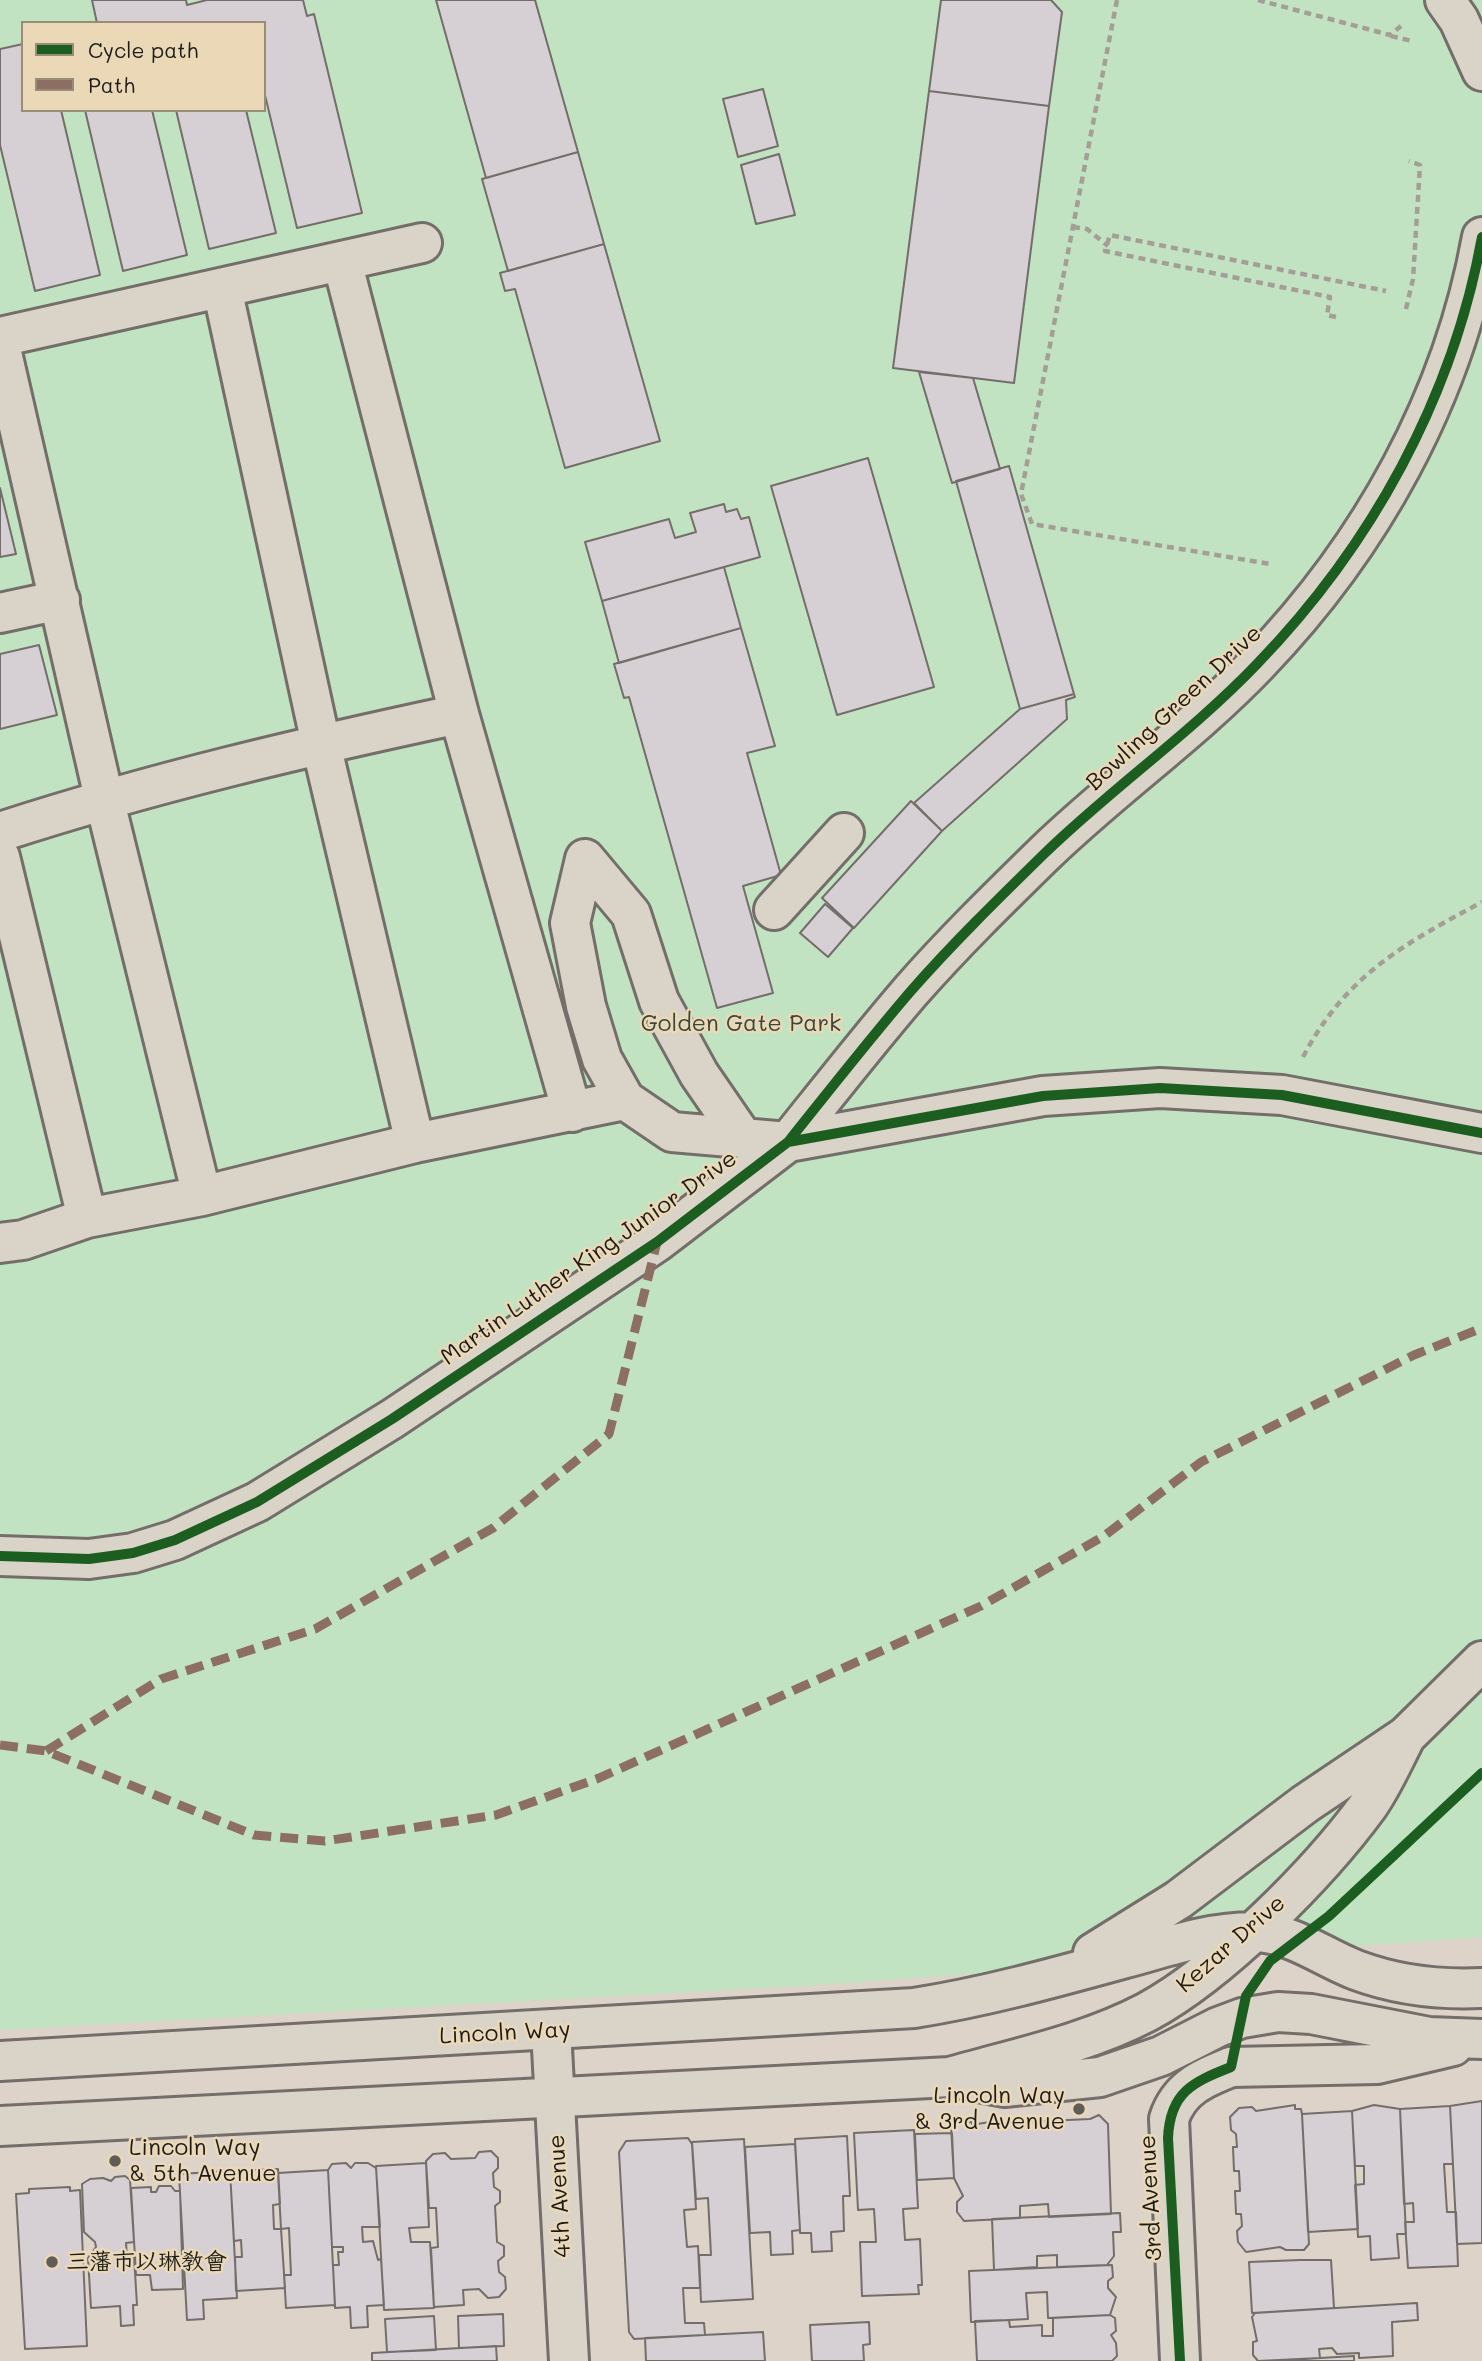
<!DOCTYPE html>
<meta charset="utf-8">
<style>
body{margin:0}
#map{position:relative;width:1482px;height:2361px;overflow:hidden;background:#ddd3c9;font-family:Mali,sans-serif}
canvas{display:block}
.legend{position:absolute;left:21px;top:21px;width:245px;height:91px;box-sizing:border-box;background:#ebd8b6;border:2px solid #988d78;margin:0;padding:9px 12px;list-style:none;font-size:21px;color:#1c1c1c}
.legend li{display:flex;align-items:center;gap:14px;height:35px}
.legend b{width:35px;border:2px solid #988d78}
</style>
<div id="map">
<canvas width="1482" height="2361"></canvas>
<ul class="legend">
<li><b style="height:9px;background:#1b5e20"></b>Cycle path</li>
<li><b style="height:9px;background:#8d6e63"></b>Path</li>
</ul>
</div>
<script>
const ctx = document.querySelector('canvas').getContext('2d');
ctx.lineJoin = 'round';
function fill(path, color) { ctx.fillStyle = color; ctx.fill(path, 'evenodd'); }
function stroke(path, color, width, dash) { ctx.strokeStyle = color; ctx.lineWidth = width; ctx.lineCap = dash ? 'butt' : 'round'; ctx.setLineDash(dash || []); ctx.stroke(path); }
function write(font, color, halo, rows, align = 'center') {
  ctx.font = font + ' Mali,"LXGW WenKai TC",sans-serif'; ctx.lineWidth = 5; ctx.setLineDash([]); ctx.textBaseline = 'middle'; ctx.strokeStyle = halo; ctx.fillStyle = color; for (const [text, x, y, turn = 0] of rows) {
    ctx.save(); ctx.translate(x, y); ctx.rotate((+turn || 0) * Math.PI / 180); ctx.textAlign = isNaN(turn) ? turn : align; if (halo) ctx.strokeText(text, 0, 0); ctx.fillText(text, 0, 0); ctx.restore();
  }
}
fill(new Path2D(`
 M0,0H1482V1937L816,1985L0,2030ZM23,23H264V110H23Z`), '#c1e3c1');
const building = new Path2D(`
 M92,0H186L187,5L207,0H303L307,16L314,14L362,213L297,228L264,91V23H97Z
 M436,0H535L578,152L486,178Z
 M941,0H1051L1062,12L1049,106L929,91Z
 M23,44V110H61L100,275L35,291L0,145V49Z
 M763,89L778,146L738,157L723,99Z
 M929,91L1049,106L1014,383L893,368Z
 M85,110H152L187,255L123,271Z
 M176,110H246L276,233L209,249Z
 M578,152L604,244L508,271L482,179Z
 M779,154L795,215L756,224L741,165Z
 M604,244L660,441L565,468L515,289L505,291L500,273Z
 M919,372L973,378L1000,469L952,483Z
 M868,458L934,687L837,715L771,486Z
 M1009,466L1074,694L1020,709L956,481Z
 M0,488L16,554L0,557Z
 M724,504L726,512L737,509L741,519L749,517L760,557L602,601L585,542L669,519L675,538L696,532L690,513Z
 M724,567L741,628L619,663L602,601Z
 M741,628L775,746L747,753L781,875L743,886L773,993L717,1008L629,697L624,698L614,664Z
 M39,645L57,715L0,729V654Z
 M1074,694L1075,697L1066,700L1067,719L942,831L914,803L1020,709Z
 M911,801L942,831L854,928L822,898Z
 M825,904L853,928L828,957L800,933Z
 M1482,2101V2243L1457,2244L1450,2106Z
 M1295,2105V2109H1301L1302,2114L1309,2244L1304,2250H1286L1280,2247L1246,2252L1238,2242L1237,2231L1242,2226L1241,2214H1236L1235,2191H1240L1239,2171H1234L1233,2147H1237L1236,2134L1231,2130L1230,2117L1239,2108L1252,2107L1256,2111Z
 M1374,2105L1400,2109L1406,2234H1397L1399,2258L1371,2260L1370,2236L1358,2237L1355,2185L1364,2184V2166H1355L1352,2111Z
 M1450,2106L1453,2164H1444L1447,2212H1456L1458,2266L1408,2268L1405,2222H1414L1413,2203L1404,2204L1400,2109Z
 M1352,2111L1358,2229L1308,2232L1302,2114Z
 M1099,2115L1108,2124L1111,2214L1049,2217L1048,2204L1020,2206V2218L964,2221L957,2212V2202L963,2196L954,2178L951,2126L956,2123L972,2122V2125L1001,2120L1004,2123L1090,2119Z
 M914,2130L918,2208L903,2209L905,2240L920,2239L922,2285H918L919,2294L862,2296L860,2242H876L874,2209L858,2210L854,2133Z
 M952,2133L954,2178L917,2180L915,2134Z
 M847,2136L850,2196H843L844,2231L831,2232L832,2251L812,2252L811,2233H800V2230L795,2139Z
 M688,2138L692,2144L696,2209L684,2210L687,2247L698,2246L700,2288H683L685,2323H704L705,2335L634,2339L629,2332L619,2152L626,2141Z
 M744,2139L753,2299L701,2302L699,2255H711L708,2198L696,2199L692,2142Z
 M795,2144L800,2230L792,2231L793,2254L771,2255L770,2232L750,2233L745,2147Z
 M491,2151L498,2158V2168L493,2173L494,2187L500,2191V2202L495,2206L497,2242L504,2246V2256L498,2261L499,2272L505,2277L506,2289L499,2297L488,2298L479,2289L463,2290L464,2305L434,2307L431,2248L438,2247L436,2208H429L426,2161L433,2154L445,2153L451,2159L475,2158L479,2152Z
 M346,2163L351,2168L355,2163H368L376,2168L380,2227H362L363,2242L373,2241L378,2260L381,2259L384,2305L367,2306L368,2327L351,2328L350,2307L335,2308L333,2265H339L338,2252H343V2247H332L328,2170L332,2164Z
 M426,2163L429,2227L409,2228L411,2242H430L434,2308L384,2310L376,2166Z
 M278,2169L280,2204L273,2205L274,2229H281L285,2288L236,2291L235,2257H242L241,2240L234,2241L230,2171Z
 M328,2170L335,2305L286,2308L284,2275H291L289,2228L281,2229L278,2173Z
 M230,2171L237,2298L203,2300L204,2319L187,2320L179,2174Z
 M125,2176L130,2180L134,2242L126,2243L127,2257L134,2256L137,2305H133L134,2325L121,2326L120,2306L91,2308L88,2258L96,2247L95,2242L84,2232L82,2184L90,2179L103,2178L111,2181L115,2177Z
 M159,2186H171L175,2191H180L183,2289L152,2290L150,2275H136L131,2188L151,2187V2192H156Z
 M70,2187V2191L80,2190L87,2346L25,2349L16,2194L29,2193V2189Z
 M1120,2213L1121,2232H1113L1114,2256L1107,2265L1057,2267V2255L1037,2256V2267L994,2270L992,2219Z
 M1300,2260H1331L1334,2308L1252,2313L1249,2262Z
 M1112,2265L1113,2277L1108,2281V2288L1116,2297L1110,2315L1048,2318L1047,2292L1026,2293L1028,2319L971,2322L969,2271Z
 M1417,2303L1418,2320L1392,2322L1393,2356L1359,2358V2353L1337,2354L1332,2348L1319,2349L1320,2358L1258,2361L1253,2355V2342L1257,2341L1252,2317L1255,2313Z
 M503,2314L504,2346L459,2348L458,2316Z
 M1110,2315L1115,2318L1116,2331L1111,2335L1116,2343L1117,2356L1112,2361H977L975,2321L1009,2320L1010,2327L1042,2325V2336H1053V2318Z
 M434,2316L436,2350L387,2352L385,2319Z
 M869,2322L870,2344L863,2345L864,2361H812L810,2325Z
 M763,2332L765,2361H646L645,2338Z
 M496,2346L497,2361H372V2353Z
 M1354,2356V2361H1277L1320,2358Z`);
fill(building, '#d6cfd4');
stroke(building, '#736e6a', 2);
const minor = new Path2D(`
 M1445,0L1459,20L1482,71
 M342,261L459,714L572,1112
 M222,288L321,744L415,1143
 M0,337L422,243
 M0,344L104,798L202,1196
 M0,613L60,600
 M0,832C151,783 304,747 459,714
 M0,857L87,1218
 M585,859L570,923L586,1006L602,1059L625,1100L672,1132L788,1142
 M585,859L631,914L659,1001L699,1074L743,1138
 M774,910L844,833
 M788,1142C828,1092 868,1041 910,992C952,944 998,899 1044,854C1112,788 1191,733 1257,664C1371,546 1453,398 1482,237
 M0,1243L23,1240L87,1218L202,1196L415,1143L625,1100
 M0,1556L89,1559L133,1553L175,1540L257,1502L392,1419L657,1242L788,1142L1043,1096L1160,1088L1282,1095L1482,1133
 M551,2030L569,2361
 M1180,2361L1169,2119C1179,2088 1203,2078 1231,2067`);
const major = new Path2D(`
 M1093,1953L1178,1900L1305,1804L1406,1736L1482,1661
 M0,2061L914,2008C984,1997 1053,1978 1122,1959C1164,1948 1208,1932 1252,1932C1292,1932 1320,1956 1356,1970C1396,1985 1439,1990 1482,1988
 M1231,2067L1377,2064L1453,2046
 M962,2079L1004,2087L1100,2077L1161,2056L1218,2027L1242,2018L1278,2012L1311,2014L1429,2037L1482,2039
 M0,2126L950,2077C1016,2058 1086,2044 1147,2012C1221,1972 1318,1874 1368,1806C1383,1785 1394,1759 1406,1736`);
stroke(minor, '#736e6a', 44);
stroke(major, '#736e6a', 44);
stroke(new Path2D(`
 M1117,0L1021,494L1032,524L1270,564
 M1258,0L1390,35L1401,26
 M1391,36L1412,41
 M1073,227L1087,229L1108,246
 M1406,309L1413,279L1420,165L1409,161
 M1336,317L1327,315L1330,297L1105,251L1110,235L1386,291
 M1303,1057C1346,975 1404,944 1482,902`), '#a49e96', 4.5, [7, 5]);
stroke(minor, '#dad3c7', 38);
stroke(major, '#dad3c7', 38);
stroke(new Path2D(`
 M0,1745L46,1751L254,1835L325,1841L496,1815L599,1778L981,1606L1104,1536L1201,1462L1414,1355L1482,1328
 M46,1751L161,1679L315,1629L493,1528L609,1434L657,1242`), '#8d6e63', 9, [18, 9]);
stroke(new Path2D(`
 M788,1142C828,1092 868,1041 910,992C952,944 998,899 1044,854C1112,788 1191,733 1257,664C1371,546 1453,398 1482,237
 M0,1556L89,1559L133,1553L175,1540L257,1502L392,1419L657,1242L788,1142L1043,1096L1160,1088L1282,1095L1482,1133
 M1180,2361L1168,2138C1170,2092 1193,2082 1231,2067L1246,1996L1270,1961L1329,1916L1482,1773`), '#1b5e20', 10);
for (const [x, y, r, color] of [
 [1079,2109,7,"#605c59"],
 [115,2161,7,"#605c59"],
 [52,2262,7,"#605c59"]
]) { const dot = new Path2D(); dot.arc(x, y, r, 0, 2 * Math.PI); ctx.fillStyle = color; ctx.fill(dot); stroke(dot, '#ebd8b6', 2.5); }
write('23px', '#1c1c1c', '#ebd8b6', [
 ["Bowling Green Drive",1174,708,-43],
 ["Martin Luther King Junior Drive",589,1258,-35],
 ["Kezar Drive",1231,1944,-41],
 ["Lincoln Way",505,2033,-3],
 ["4th Avenue",560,2196,-93],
 ["3rd Avenue",1151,2198,-93]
]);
write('23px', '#38463c', '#ebd8b6', [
 ["Golden Gate Park",741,1024]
]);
write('23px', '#1c1c1c', '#ebd8b6', [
 ["Lincoln Way",1065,2096,"right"],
 ["& 3rd Avenue",1065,2122,"right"],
 ["Lincoln Way",129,2148],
 ["& 5th Avenue",129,2174],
 ["三藩市以琳教會",66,2262]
], 'left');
</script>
